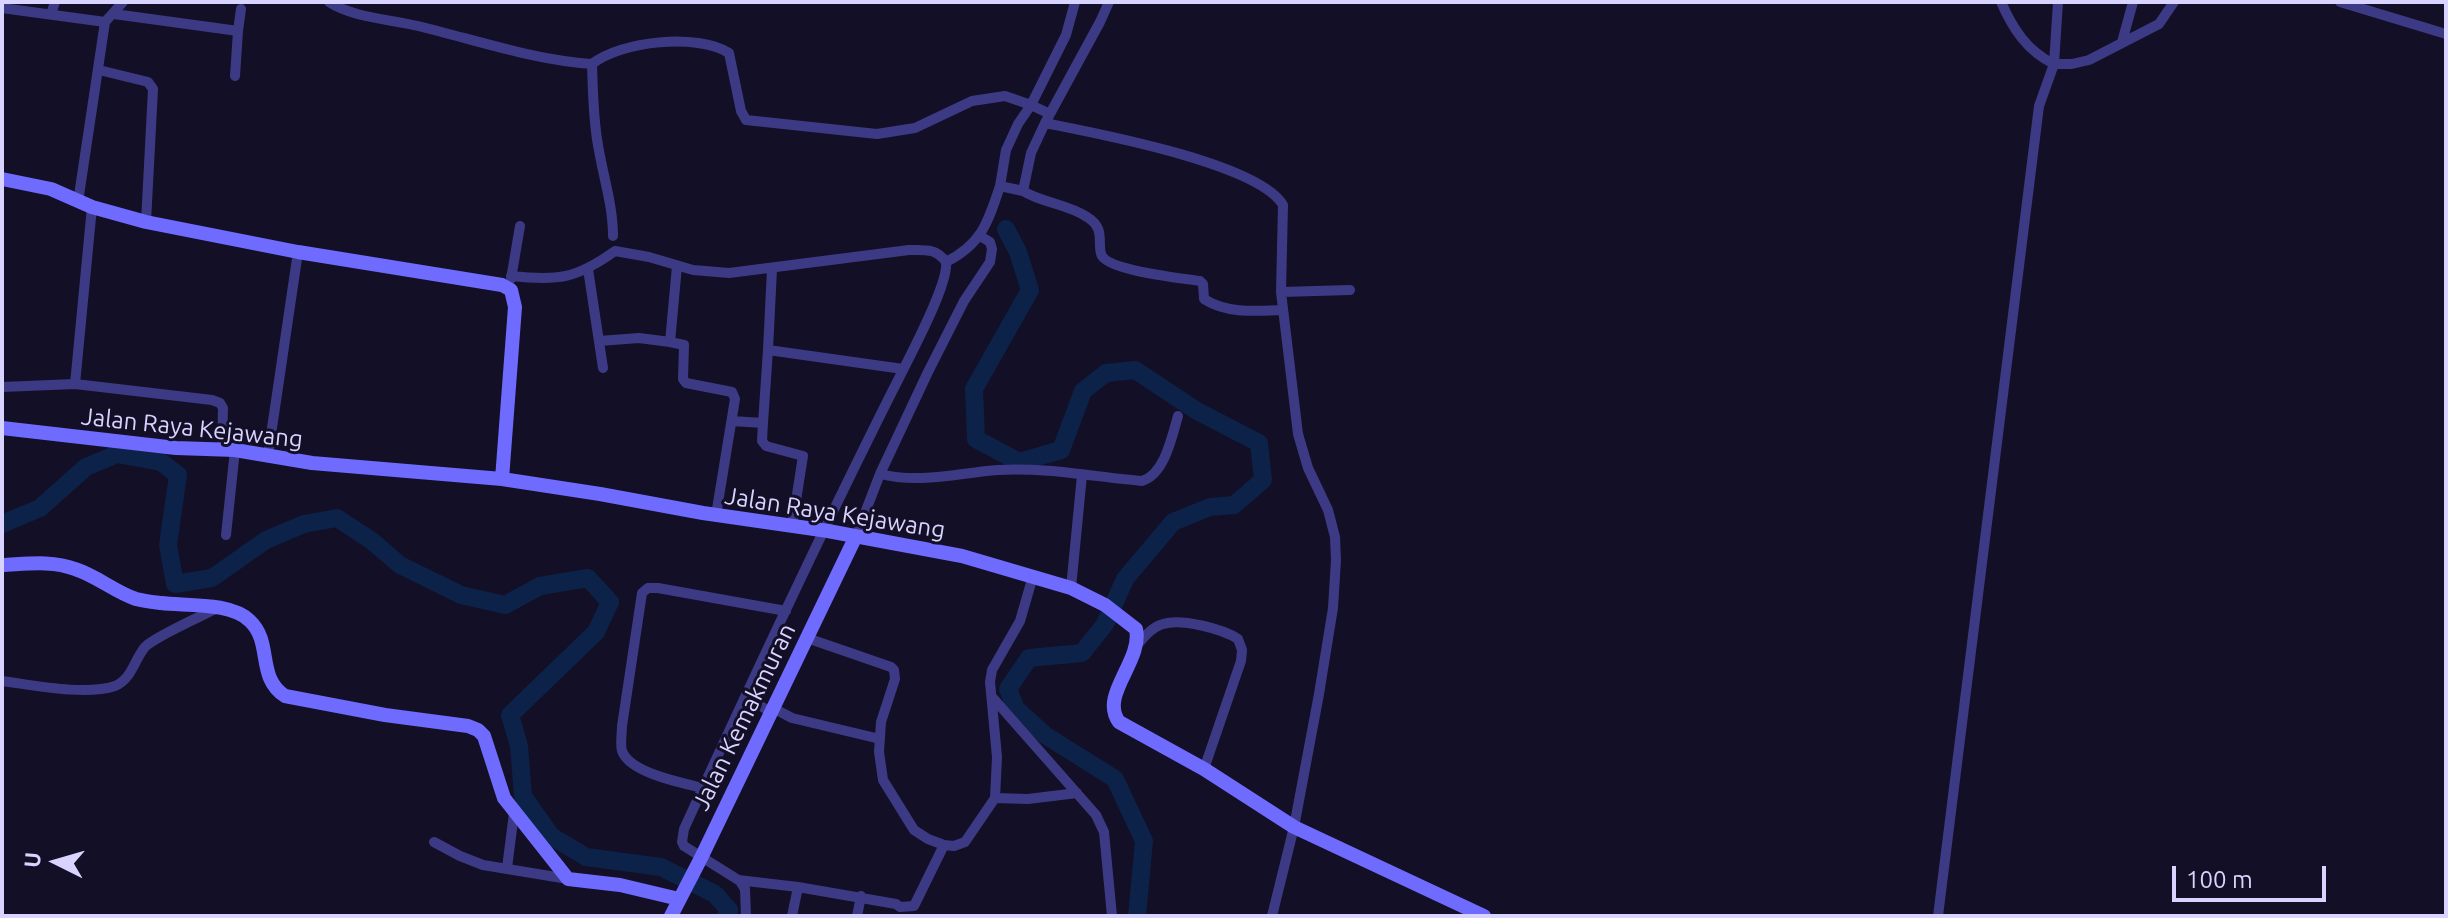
<!DOCTYPE html>
<style>
body{margin:0}
#map{position:relative;width:2448px;height:918px;overflow:hidden;background:#130f26;font-family:Ubuntu,sans-serif}
canvas{display:block}
.frame{position:absolute;inset:0;border:4px solid #d9d4ff;pointer-events:none}
.north{position:absolute;left:16px;top:822px;width:80px;height:80px;-webkit-text-stroke:6px #130f26;paint-order:stroke;rotate:275deg;font-size:22px;font-weight:700;line-height:32px;text-align:center;color:#d9d4ff}
.north::after{content:'';display:block;margin:auto;width:28px;height:36px;background:#d9d4ff;clip-path:polygon(50% 0,100% 100%,50% 72%,0 100%)}
.scale{position:absolute;left:2172px;top:866px;width:154px;height:36px;box-sizing:border-box;border:4px solid #d9d4ff;border-top:0;padding-left:10px;font-size:24px;line-height:28px;white-space:nowrap;color:#d9d4ff;-webkit-text-stroke:6px #130f26;paint-order:stroke}
</style>
<div id="map">
<canvas width="2448" height="918"></canvas>
<div class="frame"></div>
<div class="north">U</div>
<div class="scale">100 m</div>
</div>
<script>
const ctx = document.querySelector('canvas').getContext('2d');
ctx.lineJoin = 'round';
function stroke(path, color, width, dash) { ctx.strokeStyle = color; ctx.lineWidth = width; ctx.lineCap = dash ? 'butt' : 'round'; ctx.setLineDash(dash || []); ctx.stroke(path); }
function write(font, color, halo, rows, align = 'center') {
  ctx.font = font + ' Ubuntu,sans-serif'; ctx.lineWidth = 6; ctx.setLineDash([]); ctx.textBaseline = 'middle'; ctx.strokeStyle = halo; ctx.fillStyle = color; for (const [text, x, y, turn = 0] of rows) {
    ctx.save(); ctx.translate(x, y); ctx.rotate((+turn || 0) * Math.PI / 180); ctx.textAlign = isNaN(turn) ? turn : align; if (halo) ctx.strokeText(text, 0, 0); ctx.fillText(text, 0, 0); ctx.restore();
  }
}
stroke(new Path2D(`
 M1006,229L1018,252L1030,290L974,389L976,439L1019,462L1061,450L1083,391L1106,373L1135,370L1197,411L1259,443L1263,480L1234,505L1210,507L1173,522L1125,579L1105,624L1082,653L1029,658L1008,689L1016,709L1045,735L1115,779L1144,841L1137,916
 M2,524L40,508L86,467L117,454L161,462L178,475L168,545L175,584L212,578L266,540L304,524L337,518L372,541L400,565L461,595L505,605L540,586L588,578L610,602L596,632L510,715L519,746L523,796L551,836L586,857L661,867L715,894L729,910L726,916`), '#0c2248', 18);
stroke(new Path2D(`
 M329,2C354,18 389,19 418,26C476,40 533,60 592,64
 M2058,2L2054,64H2072L2089,60L2159,24L2174,2
 M2340,2L2446,34
 M2,8L105,22
 M51,14L55,2
 M114,14L238,31L241,9
 M2122,42L2133,2
 M99,70L148,82L153,89L146,222
 M235,76L238,31
 M1045,123C1095,133 1258,163 1283,205L1281,292L1298,434L1308,468L1328,510L1335,537L1336,560L1333,608L1319,694L1294,827L1272,916
 M1000,186L1006,150L1018,124L1031,105L1050,114
 M1023,191C1042,203 1068,204 1087,217C1107,229 1096,245 1102,256C1111,271 1181,278 1200,281L1203,284L1204,299C1227,314 1257,311 1283,310
 M78,202L105,22L123,2
 M613,236C613,205 603,176 598,145C593,118 593,91 592,64C621,41 697,33 729,53L741,111L746,120L877,134L915,128L972,101L1005,96L1031,105L1066,35L1075,2
 M677,266L670,342L684,345L683,379L686,383L732,392L735,399L716,515
 M588,269L603,368
 M772,269L768,350L903,369
 M511,276C558,281 576,279 615,251L649,257L693,270L729,273L909,250C925,250 936,248 946,262
 M511,279L520,226
 M1281,292L1350,290
 M599,341L639,338L670,342
 M75,384L92,207
 M2,387L75,384L212,400L220,403L223,408L222,450
 M732,421L763,423L762,441L766,446L803,456L792,526
 M763,423L768,350
 M268,455L298,252
 M880,474C920,484 958,473 998,470C1046,467 1095,477 1142,481C1165,474 1172,436 1178,416
 M226,535L235,450
 M856,536L880,474L928,372L964,301L990,262L992,249L990,242L980,236
 M1071,588L1082,475
 M807,638L891,667L894,670L895,679L881,722L879,752L883,780L914,830L928,839L944,845
 M1138,644C1145,636 1152,627 1163,624C1181,618 1223,629 1238,639L1242,650L1241,661L1204,769
 M2,681C33,685 85,696 115,686C132,679 134,660 145,647C154,637 202,616 217,608
 M745,697L771,712
 M993,698L1096,815L1104,832L1112,916
 M773,708L792,718L880,739
 M703,788C682,783 630,773 622,751C620,743 622,734 622,726L642,593L648,588H658L786,611
 M995,798L1028,799L1077,793
 M434,842L460,856L483,865L568,879
 M507,868L514,813
 M738,880L798,887
 M746,916L745,889L740,881L684,846L682,842L684,829C754,676 825,524 901,374C912,352 949,283 946,262C982,244 988,222 1000,186L1023,191L1031,153L1045,123L1100,22L1109,2
 M792,916L798,887L896,904L900,907L914,906L944,845L954,846L965,842L995,798L997,757L990,682L992,670L1020,621L1033,576
 M857,916L861,896
 M1938,916L2039,106L2054,64C2027,51 2013,29 2001,2`), '#3d3a85', 10);
stroke(new Path2D(`
 M2,179L51,189L92,207L146,222L298,252L502,285L511,290L515,307L502,479
 M2,428L176,448L235,450L312,463L502,479L600,494L703,513L828,531L962,556L1071,588L1105,605L1136,629C1143,661 1099,695 1119,722L1204,769L1294,827L1484,916
 M2,565C26,564 52,560 75,569C97,576 115,592 136,599C144,601 153,602 161,603C186,606 231,602 250,621C273,643 256,677 285,696L385,715L468,726L478,730L484,736L504,798L568,879L620,885L679,899
 M671,916L701,858L856,536`), '#6f6bff', 14);
write('24px', '#d9d4ff', '#130f26', [
 ["Jalan Raya Kejawang",192,428,6],
 ["Jalan Raya Kejawang",835,513,9],
 ["Jalan Kemakmuran",744,717,-64]
]);
</script>
